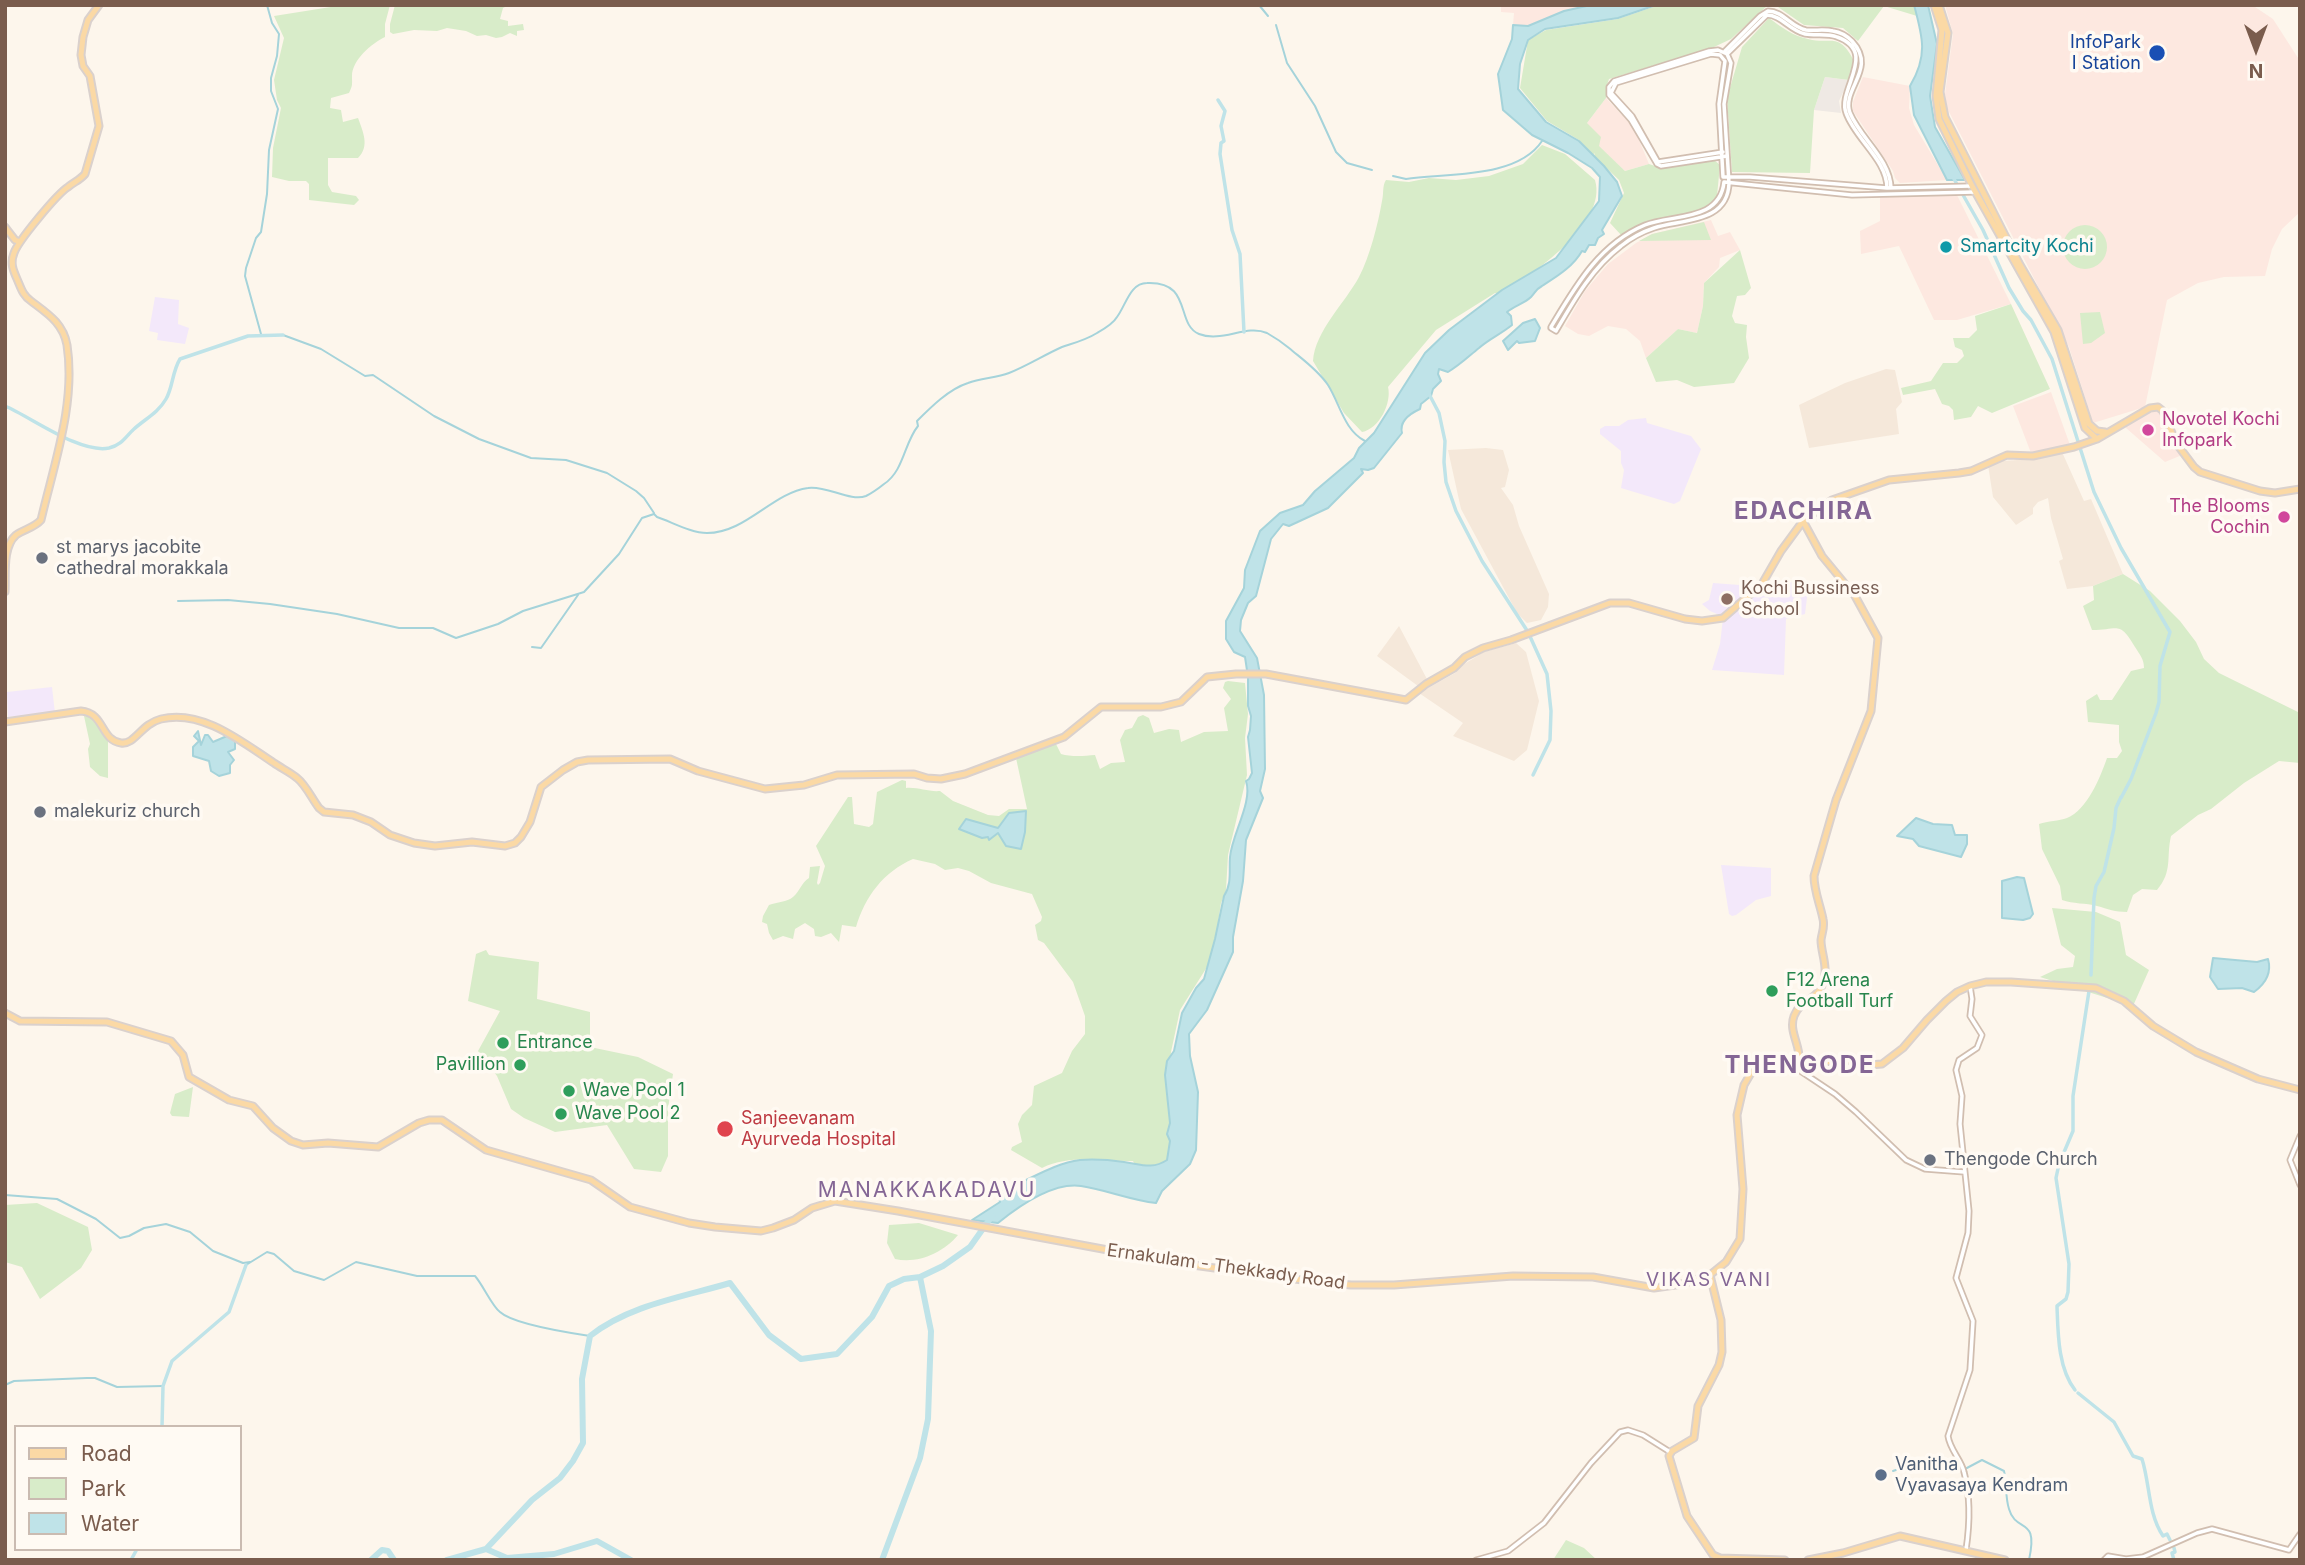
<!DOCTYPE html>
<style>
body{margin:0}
#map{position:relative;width:2305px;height:1565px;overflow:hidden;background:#fdf6ec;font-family:Inter,sans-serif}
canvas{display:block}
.frame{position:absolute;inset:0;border:7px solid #7a5c4d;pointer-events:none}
.legend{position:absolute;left:14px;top:1425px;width:228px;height:126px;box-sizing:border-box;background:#fffaf3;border:2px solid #cabbb1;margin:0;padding:9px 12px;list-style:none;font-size:21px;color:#7a5c4d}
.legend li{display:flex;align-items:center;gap:14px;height:35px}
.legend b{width:35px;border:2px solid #cabbb1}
.north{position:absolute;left:2221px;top:14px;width:70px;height:70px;-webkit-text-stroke:5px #fffaf3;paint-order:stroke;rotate:180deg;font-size:19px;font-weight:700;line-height:28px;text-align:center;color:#7a5c4d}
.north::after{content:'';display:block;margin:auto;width:24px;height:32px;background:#7a5c4d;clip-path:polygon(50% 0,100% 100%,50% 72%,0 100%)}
</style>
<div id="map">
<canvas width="2305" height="1565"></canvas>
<div class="frame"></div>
<ul class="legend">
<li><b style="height:9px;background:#fbd9a5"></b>Road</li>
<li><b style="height:19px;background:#d8ecc9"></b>Park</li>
<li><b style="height:19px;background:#bfe3e8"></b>Water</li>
</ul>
<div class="north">N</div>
</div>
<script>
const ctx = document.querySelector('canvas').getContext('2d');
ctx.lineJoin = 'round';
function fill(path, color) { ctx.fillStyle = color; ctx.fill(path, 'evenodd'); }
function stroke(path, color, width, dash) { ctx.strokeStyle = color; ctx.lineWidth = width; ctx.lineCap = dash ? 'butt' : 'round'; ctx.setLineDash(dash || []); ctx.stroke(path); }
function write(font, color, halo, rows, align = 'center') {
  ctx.font = font + ' Inter,sans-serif'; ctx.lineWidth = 7; ctx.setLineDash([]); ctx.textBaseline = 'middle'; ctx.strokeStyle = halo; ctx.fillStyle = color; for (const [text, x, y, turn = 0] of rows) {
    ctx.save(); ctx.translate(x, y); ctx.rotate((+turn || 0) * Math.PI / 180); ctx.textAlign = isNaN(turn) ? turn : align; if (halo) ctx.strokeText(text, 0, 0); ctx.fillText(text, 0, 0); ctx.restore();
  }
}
fill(new Path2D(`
 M1886,369L1895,370L1902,402L1896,409L1899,434L1809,448L1799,405L1845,383Z
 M1486,448L1503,450L1509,470L1505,487L1501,488L1513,505L1519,526L1549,594L1548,607L1541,620L1527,623L1517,613L1461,509L1448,450Z
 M2062,452L2084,501L2091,499L2123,574L2093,586L2067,589L2059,561L2063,559L2051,518L2048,498L2038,502L2033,508V514L2016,525L1993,497L1988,465L2003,461L2032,459Z
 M1399,626L1428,681L1418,686L1377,656Z
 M1516,643L1526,652L1539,701L1527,750L1514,761L1453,736L1463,723L1419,693L1455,673L1461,666L1484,652Z`), '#f5e8da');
fill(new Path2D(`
 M1501,5H1591L1564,11L1528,26L1513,25L1514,13L1501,12Z
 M1945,5H2252L2273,19L2300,61V212L2282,229L2272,249L2265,276L2224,277L2198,283L2167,300L2145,407L2093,423L2069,347L1947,108L1945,94L1953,34Z
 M1863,77L1910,86L1909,108L1914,125L1947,180L1900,183L1895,178L1893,171L1853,111V102Z
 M1606,98L1634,128L1649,164L1625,171L1598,146L1587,123Z
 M1880,194L1957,195L2011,304L1957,320H1934L1899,246L1861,254L1860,231L1880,221Z
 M1711,220L1718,236L1730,232L1740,250L1720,258L1719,267L1704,283L1703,306L1697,333L1678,329L1646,358L1640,341L1626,329L1608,326L1589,336L1578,334L1565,326L1585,291L1608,264L1636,243L1652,234Z
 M2051,392L2070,445L2045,452L2031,453L2013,406Z
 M2159,409L2163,414L2170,439L2182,455L2165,462L2118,421L2151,410Z`), '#fde8e0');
fill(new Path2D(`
 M1825,77L1849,80L1839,101L1841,113L1814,110Z`), '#efe9e4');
fill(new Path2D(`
 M155,297L179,300L178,324L189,328L185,344L157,340L158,333L149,331Z
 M1646,418L1647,423L1691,436L1701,449L1680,501L1674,504L1621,488L1624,470L1621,463V451L1600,434V429L1605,426H1619L1628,420Z
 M1809,581L1805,614L1786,619L1784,675L1712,670L1720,644L1723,618L1762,584Z
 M1713,583L1753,586V589L1725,614H1717L1710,611L1702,604L1709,600Z
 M52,687L55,713L8,717L7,692Z
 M1721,865L1771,868V896L1756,900L1736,915L1732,916L1729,914Z`), '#f3e8fa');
fill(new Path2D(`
 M390,5L385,24V37C372,43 352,60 352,76C352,84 353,85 349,93L331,98L330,108L341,110L343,122L358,118C363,132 370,146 358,158H328V185L332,192L356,196L359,200L354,205L309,200V184L306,181H289L272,177L273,148L281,108L277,100L274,80L284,38L274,16L337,6Z
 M395,5H509L503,8L500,19L508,21V26L523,24L524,30L517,31V36L510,33L502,37L496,38L486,35L477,36L466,31L447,28L437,31L414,30L393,34L390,32V24Z
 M1659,5H1768L1731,39L1714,47L1609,79L1606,88V98L1587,123L1601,137L1599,146L1625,171L1649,164L1661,168L1714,160L1720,165L1717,196L1711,204L1701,210L1645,222L1622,236L1610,223L1624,193L1619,180L1594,156L1595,153L1593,155L1579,140L1547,121L1520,88L1528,40L1546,30L1618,19Z
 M1768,5H1914L1917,16L1884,6L1858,41L1843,28L1804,25L1778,7Z
 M1769,18C1781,27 1793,36 1808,39C1831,45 1839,31 1854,61L1849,80L1825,77L1814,110L1810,173L1732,172L1727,98L1742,47Z
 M1542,145L1565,154L1595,180C1608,224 1533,273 1502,294L1495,293L1436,330L1388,387C1392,403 1379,429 1362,432L1344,413L1313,361C1315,331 1345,303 1359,277C1370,256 1378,224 1382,201C1384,193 1382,186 1386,180L1409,182L1429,178L1456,180L1489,176L1523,164Z
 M1704,222L1711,240L1639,241L1652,234Z
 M2063 247a22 22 0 1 1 44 0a22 22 0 1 1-44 0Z
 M1740,250L1751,288L1745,295L1737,296L1732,316L1735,323L1747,325L1746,337L1749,358L1734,383L1694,387L1677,380L1656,382L1646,358L1678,329L1697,333L1703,306L1704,283Z
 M2011,304L2050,389L1992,413L1978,406L1971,417L1954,420L1953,410L1949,406L1942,404L1935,389L1903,395L1901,388L1931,381L1943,363H1957L1964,356L1962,350L1955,347L1953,338H1969L1977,330L1975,316Z
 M2100,312L2105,333L2091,343L2083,344L2080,313Z
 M2123,574L2150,591L2180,621L2196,642L2204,659L2219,673L2300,713V763L2279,761L2244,783L2211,809L2198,815L2171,836C2166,858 2173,871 2157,890L2142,889L2133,895L2127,912C2115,912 2108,909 2097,906C2086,903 2073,904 2062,900L2060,886L2042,849L2039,824C2048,821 2059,821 2067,818C2087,810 2100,778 2107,758H2117L2122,751L2119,742V725L2088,722L2086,701L2097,694L2100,700H2112L2131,671L2144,668C2144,659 2140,655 2135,647C2119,620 2119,630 2092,630L2083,606L2094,600L2093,586Z
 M1228,681L1245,683L1248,714L1245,738L1247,775L1228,855L1226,890L1221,903L1214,949L1207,967L1180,1010L1171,1052L1168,1101L1171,1130L1169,1154L1167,1161L1159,1166L1136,1167L1133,1161C1102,1162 1071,1154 1042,1168L1011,1150L1012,1147L1022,1142L1018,1124L1022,1115L1032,1105L1034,1086L1062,1073L1072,1051L1085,1034V1016L1073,982L1044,943L1038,940L1035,925L1041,921L1042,917L1032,894L991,883L969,871L958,868L945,870L935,864L913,859C883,872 865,897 856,927L842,925L839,942L831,933L821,937L815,936L814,929L805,923L795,929L793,939L783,936L773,940L769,933L767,924L762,922L763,916L769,905C777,902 787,902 793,897C800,891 801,883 809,878L810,867L820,866L817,883L818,885L820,883L825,866L816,846L848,797H852L854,824L869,827L873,824L877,792L902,780L906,781V788C918,787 928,792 940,791L953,801L988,815L999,816L1009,809H1027L1016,758L1052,742L1056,744L1061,754C1071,757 1084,756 1095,755L1100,769L1111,763L1125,762L1120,740L1125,730L1132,728L1138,717L1143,715L1149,718L1154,733L1169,729L1179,730L1181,742L1204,732L1228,731L1224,708L1231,699L1223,688L1225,682Z
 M84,716L93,717L108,738V778L100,776L90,767L88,749L90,744Z
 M2052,908L2096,912L2120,922L2126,955L2149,970L2133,1006L2040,977L2057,969L2073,967L2075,956L2061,945Z
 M486,950L489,955L539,962L537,999L590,1012V1047L638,1057L673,1074L668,1109V1156L661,1172L634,1169L607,1125L555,1132L524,1118L511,1109L497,1076L478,1051L500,1011L468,1001L476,954Z
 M193,1087L189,1117L172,1116L170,1113L175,1094Z
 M37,1203L88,1227L92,1250L81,1268L40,1299L22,1267L5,1262V1205Z
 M919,1223L958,1235C943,1253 918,1264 895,1259L887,1243L889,1225Z
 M1566,1540L1584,1548L1597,1560H1553Z`), '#d8ecc9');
const water = new Path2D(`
 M1591,5H1656L1618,18L1545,29L1528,40L1520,64L1518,89L1546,122L1579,141L1604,166L1617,182L1622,196L1602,230L1604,234L1598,238L1595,245H1589L1585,252L1582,251C1573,267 1556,277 1542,286C1536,289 1535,293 1531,297C1525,303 1514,306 1507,312L1511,316L1512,325C1501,334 1489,339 1479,348C1469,356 1460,365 1448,372L1439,369L1438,374L1441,381L1433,389L1431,396L1421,404L1420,409C1409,414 1399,421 1402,433L1374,468L1368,470L1361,469L1363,473L1328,508L1289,526L1283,524L1271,539L1256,596L1248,603L1241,620L1240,631L1257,658L1264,695L1265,769L1260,791L1263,798L1246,840L1243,881L1233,937V952L1207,1010L1189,1034L1190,1056L1198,1092L1196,1150L1190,1164L1162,1191L1156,1203C1130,1200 1107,1190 1081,1186C1053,1182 1019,1206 998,1223L972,1220L1000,1202L998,1192C1026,1183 1050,1164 1080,1160C1095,1159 1110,1160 1124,1162C1140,1164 1152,1170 1167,1160L1170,1141L1167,1134L1170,1123L1165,1075L1167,1061L1174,1051L1182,1013L1196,988L1204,979L1215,939L1224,896C1232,884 1229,871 1230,857C1232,834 1253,802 1246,781L1249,779L1252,773L1248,737L1250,730L1251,716L1248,706V677L1245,657L1234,652L1226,639V621L1244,588L1245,570L1260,531L1280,513L1303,505L1315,491L1354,458L1359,448L1374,433L1425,353L1449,330L1502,290L1556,258L1599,201L1600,177L1592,168L1568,153L1532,135L1503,110L1498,74L1512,39L1513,25L1528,26L1564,11Z
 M1914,5H1928L1937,44L1930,96L1935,127L1965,180H1947L1914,115L1910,86C1928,56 1923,38 1914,5Z
 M1535,319L1540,328L1535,341L1519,343L1517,341L1508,350L1503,341L1523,323Z
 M198,731L201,745L205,735H208L213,742L227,736L235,740V749L228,752L234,760L230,765V773L219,776L211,771L209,761L193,756V747L199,741L194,736Z
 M1026,811L1025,832L1021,849L1006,846L998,833L989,840L988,837L982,838L959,829L966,819L998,828L1009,813Z
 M1916,818L1933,824L1952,825L1955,835H1967V844L1961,857L1919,846L1913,839L1897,836Z
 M2017,877L2024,878L2033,914L2030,918L2023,920L2002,918V881Z
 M2213,958L2257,962L2268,959C2272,973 2265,984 2254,992L2242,988L2218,989L2210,977Z`);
fill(water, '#bfe3e8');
stroke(water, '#a5d3da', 2);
stroke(new Path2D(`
 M1259,5L1268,16
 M1276,25L1287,63L1315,106L1336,152L1347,163L1372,170
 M1393,176L1406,179C1446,173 1517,179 1542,141
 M261,334L245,276L246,268L256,238L261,232L267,194L269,150L278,109L271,91V78L277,56L279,34L272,23L267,5
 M283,335L321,349L365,376L373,375L434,416L479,439L531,458L566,460L607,473L636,491L644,498L654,513
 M178,601L228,600L270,604L337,614L399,628H433L456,638L498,624L523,611L584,592L619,554L642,518L654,514L657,517C672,522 691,533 707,533C746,533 772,493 808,488C826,485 850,502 866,496C872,493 879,488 884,484C904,471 904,443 918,426L917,421C931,407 949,389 968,383C981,378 996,378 1009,373C1027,366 1044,355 1062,347C1074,343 1086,340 1097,333C1104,329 1113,324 1117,317C1126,305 1130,283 1147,283C1193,281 1175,324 1199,334C1222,343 1246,324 1267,333C1274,337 1283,343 1289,348C1302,359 1318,370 1328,385C1340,404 1344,430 1365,441
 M532,647L541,648L578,595
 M5,1195L57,1199L96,1219L120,1238L129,1236L144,1228L166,1224L190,1232L213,1251L243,1263L250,1262
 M246,1265L267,1252L274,1254L294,1271L324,1280L356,1262L417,1276H475C483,1285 492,1306 500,1312C513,1324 570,1333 590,1336
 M5,1385L14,1381L87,1378H95L117,1387L163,1386
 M1965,1469L1982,1460L2004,1471C2007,1483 2005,1497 2009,1509C2016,1534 2039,1515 2029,1560
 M1893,1471L1919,1462L1961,1470
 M507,1560L509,1557`), '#a5d3da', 2);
stroke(new Path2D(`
 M1218,100L1225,111L1221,126L1224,141L1221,143L1220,154L1232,230L1240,254L1244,332
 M1954,179L1983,230L2009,288L2023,311L2031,320L2052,359L2094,492L2121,548L2170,632L2160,666L2159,702L2156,713L2131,779L2121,798
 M1429,394L1439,413L1445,441L1444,462L1446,482L1456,511L1482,561L1528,632L1547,674L1551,711L1550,740L1533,775
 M5,406C31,417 80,454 109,448C122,445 126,436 134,429C145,419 158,413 166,399C173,387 172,372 180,359L248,336L283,335
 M2091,975L2094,898L2096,886L2104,872L2114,828L2116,808L2121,797
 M2075,1390C2058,1368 2058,1334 2057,1306L2066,1299L2068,1292L2069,1264L2056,1178L2059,1164L2073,1131V1096L2089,991
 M2078,1393L2114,1422L2133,1456L2142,1459C2150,1484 2148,1514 2163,1536L2167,1534L2170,1540
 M162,1427L163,1386L172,1361L229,1312L246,1265
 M2174,1548L2175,1552L2172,1553L2174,1560
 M131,1560L137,1549`), '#bfe3e8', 3.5);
stroke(new Path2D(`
 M486,1549L507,1558L554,1554L597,1541L631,1560
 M371,1560L382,1550L388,1551L394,1560
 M447,1560L486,1549L532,1500L560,1478L573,1461L583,1443L582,1379L590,1336C629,1305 683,1297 730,1283L769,1335L801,1359L837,1354L872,1317L889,1286L904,1279L920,1277
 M882,1560L920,1458L928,1419L931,1331L920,1277L943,1266L970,1247L992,1216`), '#bfe3e8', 6);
const minor = new Path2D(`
 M1725,51L1760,16L1768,11C1783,11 1791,27 1806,30C1815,31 1824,29 1833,31C1840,32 1847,36 1852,41C1878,69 1841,89 1850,113C1861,139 1890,159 1891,188
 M1727,54L1767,15C1781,15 1790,31 1805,34C1816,36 1827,33 1837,37C1879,52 1837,89 1846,113C1855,139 1887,160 1887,188
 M1720,55L1725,61L1719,104L1723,177H1750L1887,188L1971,186
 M1720,55L1711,54L1616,83L1611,93L1632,116L1658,162L1723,152
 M1551,327C1575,287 1599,244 1645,225C1672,214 1720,222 1724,182L1852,195L1975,192
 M1551,328L1556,331C1574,300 1592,268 1621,246C1631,238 1642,232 1654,228C1683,219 1728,223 1729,183L1724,104L1731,63L1727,54L1718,50L1709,51L1614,81L1609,87V95L1631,120L1657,164L1661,166L1727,156
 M1795,1064L1799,1070L1835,1094L1856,1112L1906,1160L1925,1169L1964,1172
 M2300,1136L2290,1160L2300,1185
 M1966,1550C1970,1523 1971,1498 1964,1472C1961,1459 1950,1450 1948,1436L1970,1370L1973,1321L1956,1278L1968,1233L1969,1211L1960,1124L1962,1096L1956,1070L1959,1060L1977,1048L1982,1035L1970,1016L1972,999L1970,986
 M1476,1560L1508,1551L1544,1523L1591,1463L1620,1432L1628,1430L1643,1435L1670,1452
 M2104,1560L2108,1556L2126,1559L2143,1557L2197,1533L2212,1529L2289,1550L2300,1534`);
const major = new Path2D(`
 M1934,5L1942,30L1936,96L1939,119L1972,186L2054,332L2085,428L2097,439
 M1939,5L1948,33L1940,92L1945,117L2019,263L2058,330L2089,424L2097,431L2105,432
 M5,227L15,240L20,242
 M5,592C6,576 2,547 16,535C24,529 34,528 41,520C54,464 76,403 67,345C63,323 48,314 31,301C23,296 21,288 17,279C13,270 10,263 14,253C18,241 57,194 68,187C74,182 80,180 85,174L99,126L90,76L83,66L81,55L83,37L88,20L99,5
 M5,722L81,711C105,713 100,740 121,743C135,745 141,724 161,719C202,709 242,742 274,763C281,768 290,772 297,778C306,785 312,799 319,808L324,812L353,815L371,822L390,835L414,843L435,846L472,842L505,846L515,843L521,837L530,822L541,787L563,770L577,762L588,760L670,759L698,771L765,789L804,785L837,775L914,774L927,778L941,779L965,774L1064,737L1101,707H1161L1181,702L1207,677L1236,674H1266L1406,700L1426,684L1454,668L1465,657L1483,648L1511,640L1610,603H1629L1685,619L1702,621L1723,618L1762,584L1781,551L1803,521L1832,500L1889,480L1959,473L1971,471L2007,455L2033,456L2074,447L2097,439L2150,408L2158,407L2163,411L2176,443L2194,467L2200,472L2260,491L2275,493L2300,489
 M5,1013L20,1021L107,1022L171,1041L183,1055L189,1077L229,1100L253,1106L273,1128L291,1141L303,1145L328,1143L378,1147L419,1123L429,1120H442L486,1150L591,1180L630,1207L689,1223L715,1227L761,1231L773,1228L794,1220L812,1208L835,1201L898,1211L1178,1263L1317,1282L1351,1285H1394L1513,1276L1593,1277L1654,1288L1682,1284L1710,1275L1726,1262L1740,1239L1743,1189L1737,1115L1744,1085L1751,1073L1761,1068L1777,1066L1847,1060L1869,1065L1882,1064L1903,1048L1927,1020L1946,1001L1957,992L1970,986L1986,982H2011L2096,988L2124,1001L2153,1026L2196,1052L2258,1079L2300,1090
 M1799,1064C1802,1047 1788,1032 1794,1016C1801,997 1823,1001 1825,973C1826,962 1821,951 1821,940C1822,932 1825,927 1823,919C1820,904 1814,891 1814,876L1836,800L1871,711L1878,638L1855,596L1822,556L1803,521
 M1710,1275L1721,1320L1722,1352L1719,1365L1698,1406L1694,1438L1672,1451L1669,1456L1687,1516L1713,1555L1720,1558L1785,1560
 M1808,1560L1843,1553L1900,1536L2005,1560`);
stroke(minor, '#d1beb0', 7);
stroke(major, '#dad1cd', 9);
stroke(minor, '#fff', 3.5);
stroke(major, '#fbd9a5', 5);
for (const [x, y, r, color] of [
 [2157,53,9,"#1a4fb4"],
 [1946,247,7,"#0f9aa8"],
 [2148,430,7,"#d1479c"],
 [2284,517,7,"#d1479c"],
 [42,558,7,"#6b7280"],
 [1727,599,7,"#8d6e63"],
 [40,812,7,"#6b7280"],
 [1772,991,7,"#2e9e5b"],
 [503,1043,7,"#2e9e5b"],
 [520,1065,7,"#2e9e5b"],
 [569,1091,7,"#2e9e5b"],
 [561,1114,7,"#2e9e5b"],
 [725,1129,9,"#e0444e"],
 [1930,1160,7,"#6b7280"],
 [1881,1475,7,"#5c6f8a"]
]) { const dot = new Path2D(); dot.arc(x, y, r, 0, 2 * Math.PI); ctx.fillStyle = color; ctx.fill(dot); stroke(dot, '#fffaf3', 2.5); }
write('18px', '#164399', '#fffaf3', [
 ["InfoPark",2141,43],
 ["I Station",2141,64]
], 'right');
write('18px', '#0d838f', '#fffaf3', [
 ["Smartcity Kochi",1960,247]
], 'left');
write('18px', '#b23c85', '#fffaf3', [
 ["Novotel Kochi",2162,420],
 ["Infopark",2162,441],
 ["The Blooms",2270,507,"right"],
 ["Cochin",2270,528,"right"]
], 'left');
write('18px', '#5b616d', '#fffaf3', [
 ["st marys jacobite",56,548],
 ["cathedral morakkala",56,569],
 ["malekuriz church",54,812],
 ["Thengode Church",1944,1160]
], 'left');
write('18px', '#785e54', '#fffaf3', [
 ["Kochi Bussiness",1741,589],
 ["School",1741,610]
], 'left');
write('18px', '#27864d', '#fffaf3', [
 ["F12 Arena",1786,981],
 ["Football Turf",1786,1002],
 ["Entrance",517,1043],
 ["Pavillion",506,1065,"right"],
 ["Wave Pool 1",583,1091],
 ["Wave Pool 2",575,1114]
], 'left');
write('18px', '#be3a42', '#fffaf3', [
 ["Sanjeevanam",741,1119],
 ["Ayurveda Hospital",741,1140]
], 'left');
write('18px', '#7a5c4d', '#fffaf3', [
 ["Ernakulam - Thekkady Road",1226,1267,8]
]);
write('18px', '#4e5e75', '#fffaf3', [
 ["Vanitha",1895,1465],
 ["Vyavasaya Kendram",1895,1486]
], 'left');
ctx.letterSpacing = '2px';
write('19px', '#846695', '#fffaf3', [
 ["VIKAS VANI",1709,1280]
]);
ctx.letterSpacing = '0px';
ctx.letterSpacing = '2px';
write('21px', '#846695', '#fffaf3', [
 ["MANAKKAKADAVU",927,1191]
]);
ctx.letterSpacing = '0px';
ctx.letterSpacing = '2px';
write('bold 24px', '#846695', '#fffaf3', [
 ["EDACHIRA",1804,512],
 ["THENGODE",1800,1066]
]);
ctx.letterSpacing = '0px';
</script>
